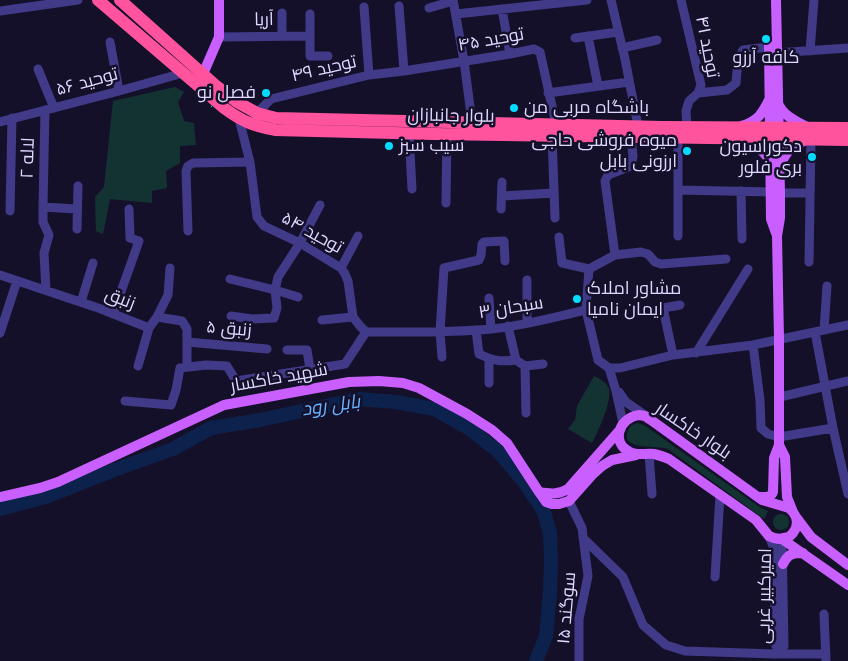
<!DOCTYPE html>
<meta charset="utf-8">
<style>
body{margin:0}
canvas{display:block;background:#151029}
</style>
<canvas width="848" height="661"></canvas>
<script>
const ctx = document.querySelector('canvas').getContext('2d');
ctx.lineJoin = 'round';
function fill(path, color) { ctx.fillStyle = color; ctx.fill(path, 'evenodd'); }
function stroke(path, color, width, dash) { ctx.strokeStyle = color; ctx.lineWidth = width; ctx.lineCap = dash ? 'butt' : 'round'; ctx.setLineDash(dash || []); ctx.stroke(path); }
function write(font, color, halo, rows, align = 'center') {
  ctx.font = font + ' "PT Sans",Cairo,sans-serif'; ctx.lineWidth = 5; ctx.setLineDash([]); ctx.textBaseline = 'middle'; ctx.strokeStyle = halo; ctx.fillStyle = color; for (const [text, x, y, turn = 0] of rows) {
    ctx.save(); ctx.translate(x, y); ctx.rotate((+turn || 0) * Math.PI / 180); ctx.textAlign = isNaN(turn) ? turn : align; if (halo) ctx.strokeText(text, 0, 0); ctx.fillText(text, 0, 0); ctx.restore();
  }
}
fill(new Path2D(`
 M175,87L184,92L178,102L184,121L194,123L196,145L180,146V163L166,171L167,188L152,191V203L110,199L103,234L96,231L95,197L104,187L113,101Z
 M594,376C600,379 606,382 609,389C612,401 598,432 592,443L568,429L575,420L577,406Z
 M637,423L644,425L761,508L768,511L764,519L668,449C657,445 620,451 628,431C629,426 632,425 637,423Z
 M773 522a8 8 0 1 1 16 0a8 8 0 1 1-16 0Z`), '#133333');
stroke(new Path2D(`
 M0,509L46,497L114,470L173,449L211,428L260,420L358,399L396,402L434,409L468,428L498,451L525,483L544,512L550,533L551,561L550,592L546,636L536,661`), '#0c214c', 14);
stroke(new Path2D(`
 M453,0L464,61L472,122
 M611,0L625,59L638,126
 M681,0L701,85L698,93L689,101L686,111L687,127
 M399,6L404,71
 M364,7L369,75
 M429,8L453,1
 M502,9L510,54
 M0,11L78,0
 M282,13V36
 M310,14V56H328
 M456,14L587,0
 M588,36L598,86
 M219,37L309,36
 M575,38L618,32
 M110,42L119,91
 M622,48L657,40
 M810,51L814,0
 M776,53L848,48
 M38,69L54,108
 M548,93L629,82
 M698,93L727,90L736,83L738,60L743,50L769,47
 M45,110L43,207V222L49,235L44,253L46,290
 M257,113L271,99L369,75L404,71L510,54L534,49L540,52L556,124
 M239,119L250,162L257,217L264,226L300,243L341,268L345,274L348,281L353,317L360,326L366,332C408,332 449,333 491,329C523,326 554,317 586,310
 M0,122L119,91L183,73
 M409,133L412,189
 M552,136L555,218
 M678,190L771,192
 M741,191L742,239
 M780,193H810
 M502,196L554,193
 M446,203L447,134
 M43,207L77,209
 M501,209L502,182
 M10,211L12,118
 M77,229L78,186
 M188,231L186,171L188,166L193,163L250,162
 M678,236V138
 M559,237L562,263L589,269
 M615,255L605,181L608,175L631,166L633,156L631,137
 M726,259L661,264L655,262L648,254L641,252L615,255L589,269L586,310L598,360L609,368H620L673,355L753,345L848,325
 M809,262L811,140
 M341,268L358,236
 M0,275L101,309L149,328L157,317L182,321L187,329V367
 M230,279L275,290L298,297
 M527,280V323
 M489,298L491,329
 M81,302L93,263
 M113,314L139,241L130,238L129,209
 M231,316L252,319L274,318L277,308L275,290L278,277L300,243L320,205
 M157,317L168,295L170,268
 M322,320L353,317
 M508,326L516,360
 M476,330L479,354C494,361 500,362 516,360L525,366L543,364
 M824,330L827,286
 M815,332L833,428L848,494
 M0,333L17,281
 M187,342L267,349
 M753,345L760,400L761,428L768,434L779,437L833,428
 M287,350H307L310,369
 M696,353L748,269
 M673,355L663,308L680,305
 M442,357L440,332L444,268L479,260L481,255L482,244L484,242L504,241L505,261
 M138,366L149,328
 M525,366L526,413
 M609,368L616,391
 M489,383V359
 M780,397L848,381
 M125,401L171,405L176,390L180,368L206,365L227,366L236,381L345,364L366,332
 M623,423L616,391L619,392L626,402L646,416
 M649,454L652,494
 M569,501L582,528L588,576L579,619V661
 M769,536L773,546L776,646L780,654L784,646L782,539
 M583,538L623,577L643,625L666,645L685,651L775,654H826
 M715,577L720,495
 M824,614L826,661`), '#403a89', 9);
stroke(new Path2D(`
 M776,0L780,193V218L777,236L779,339V445
 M769,46L771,219L776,233
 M203,74L219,37V0
 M778,103C782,115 797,122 807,127
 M741,126C758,121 762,114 769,100
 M743,141C756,145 766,151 771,164
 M780,165C788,149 791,147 806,140
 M639,415L645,416L651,420L762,500L789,508L793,512L796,517L797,522L796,528L793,533L789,537L779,539L774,538L769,536L756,520L669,459C664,457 659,455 654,454C646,453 637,456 630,452C611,443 618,418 639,415Z
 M619,431L568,489C558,495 550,494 539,492L546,502L552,504H559L569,501L593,474L602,466L612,460L636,455
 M0,497L40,488L58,482L224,405L349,382L379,381L403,383L419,388L467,414L492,430L507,443L539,492
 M760,497C765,497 771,498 773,492L774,458L779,445L785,457L787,497L793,512
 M796,517L811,537L848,565
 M782,539L848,585
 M783,564C788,554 792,553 803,553`), '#ca5fff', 10);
stroke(new Path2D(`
 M98,0L224,108C243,122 252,125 275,130L434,134L848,140
 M120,0L215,85L237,102L257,113L276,118L662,127L848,128`), '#ff539e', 12);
stroke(new Path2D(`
 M211,107L230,85`), '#2ebdba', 1, [2.5, 4]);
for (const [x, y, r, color] of [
 [766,39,5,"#04dbff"],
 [266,93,5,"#04dbff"],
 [514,108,5,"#04dbff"],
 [389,146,5,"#04dbff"],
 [687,151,5,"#04dbff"],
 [812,157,5,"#04dbff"],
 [577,299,5,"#04dbff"]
]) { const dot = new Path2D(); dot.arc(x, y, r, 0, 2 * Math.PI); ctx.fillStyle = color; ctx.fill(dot); stroke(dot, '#151029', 2); }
write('18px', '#ded8ff', '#151029', [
 ["آریا",264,20,-1],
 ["توحید ۴۵",491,40,-10],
 ["توحید ۴۱",707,47,79],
 ["توحید ۴۹",324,69,-13],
 ["توحید ۵۶",87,82,-15],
 ["بلوار جانبازان",451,116,1],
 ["لاله ۲",28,158,-88],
 ["توحید ۵۴",312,233,29],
 ["زنبق",120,299,21],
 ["سبحان ۳",511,308,-9],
 ["زنبق ۵",229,329,5],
 ["شهید خاکسار",279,378,-10],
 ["بلوار خاکسار",693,431,34],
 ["امیرکبیر غربی",765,596,-89],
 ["سوگند ۱۵",567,608,-85]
]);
write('18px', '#ded8ff', '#151029', [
 ["کافه آرزو",766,58,"center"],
 ["فصل نو",256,93],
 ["باشگاه مربی من",524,108,"left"],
 ["میوه فروشی حاجی",677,141],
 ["ارزونی بابل",677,162],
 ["سیب سبز",399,146,"left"],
 ["دکوراسیون",802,147],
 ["بری فلور",802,168],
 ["مشاور املاک",587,289,"left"],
 ["ایمان نامیا",587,310,"left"]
], 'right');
write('italic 19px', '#66b2ff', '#151029', [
 ["بابل رود",331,406,-8]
]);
</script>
